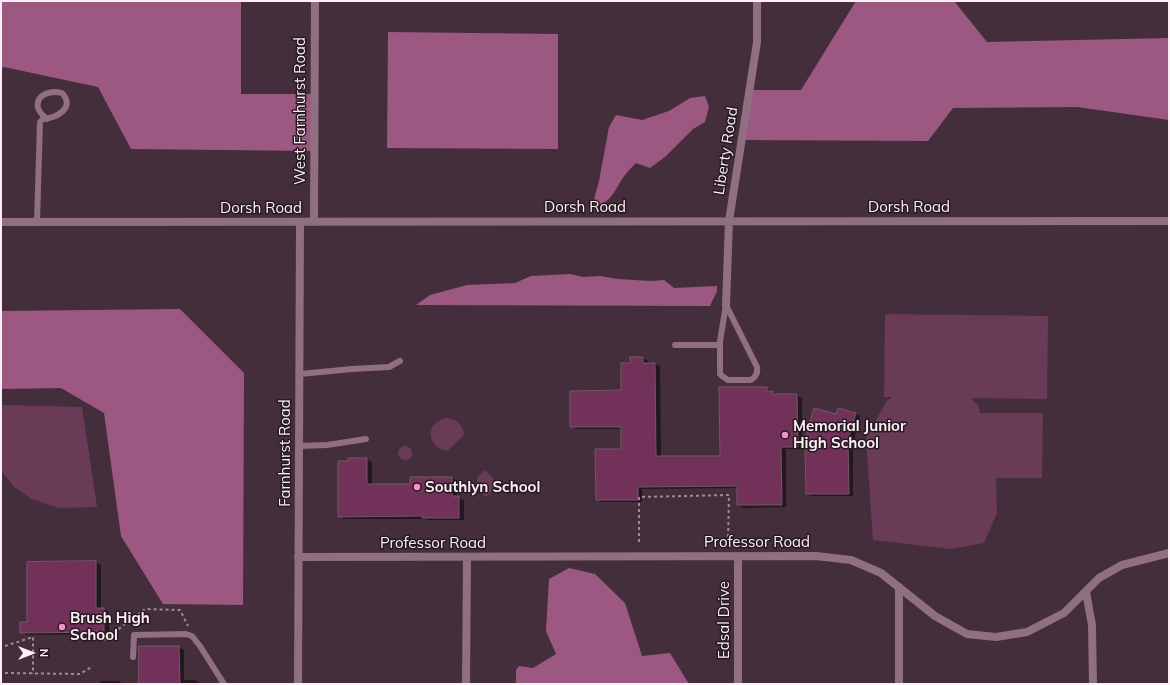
<!DOCTYPE html>
<style>
body{margin:0}
#map{position:relative;width:1170px;height:685px;overflow:hidden;background:#452e3b;font-family:Mulish,sans-serif}
canvas{display:block}
.frame{position:absolute;inset:0;border:2px solid #feeef6;pointer-events:none}
.north{position:absolute;left:12px;top:633px;width:40px;height:40px;-webkit-text-stroke:3px #251a20;paint-order:stroke;rotate:90deg;font-size:11px;font-weight:700;line-height:16px;text-align:center;color:#feeef6}
.north::after{content:'';display:block;margin:auto;width:14px;height:18px;background:#feeef6;clip-path:polygon(50% 0,100% 100%,50% 72%,0 100%)}
</style>
<div id="map">
<canvas width="1170" height="685"></canvas>
<div class="frame"></div>
<div class="north">N</div>
</div>
<script>
const ctx = document.querySelector('canvas').getContext('2d');
ctx.lineJoin = 'round';
function fill(path, color) { ctx.fillStyle = color; ctx.fill(path, 'evenodd'); }
function stroke(path, color, width, dash) { ctx.strokeStyle = color; ctx.lineWidth = width; ctx.lineCap = dash ? 'butt' : 'round'; ctx.setLineDash(dash || []); ctx.stroke(path); }
function write(font, color, halo, rows, align = 'center') {
  ctx.font = font + ' Mulish,sans-serif'; ctx.lineWidth = 3; ctx.setLineDash([]); ctx.textBaseline = 'middle'; ctx.strokeStyle = halo; ctx.fillStyle = color; for (const [text, x, y, turn = 0] of rows) {
    ctx.save(); ctx.translate(x, y); ctx.rotate((+turn || 0) * Math.PI / 180); ctx.textAlign = isNaN(turn) ? turn : align; if (halo) ctx.strokeText(text, 0, 0); ctx.fillText(text, 0, 0); ctx.restore();
  }
}
fill(new Path2D(`
 M885,314L1048,316L1047,399L970,398L978,405L980,413H1043L1042,478H996L997,513L984,543L951,549L873,540L866,438L886,402L892,397H884Z
 M1,405L82,407L97,507L59,508L32,499L14,487L1,470Z
 M446,418C457,419 463,425 464,435L447,451C426,446 425,423 446,418Z
 M398 453a7 7 0 1 1 14 0a7 7 0 1 1-14 0Z
 M485,470L493,478V490L486,497L478,490L477,478Z`), '#6a3b57');
fill(new Path2D(`
 M1,1H241V94H315L314,151L131,149L98,87L4,67L1,69Z
 M856,1H954L987,42L1169,38V120L1077,107L953,108L928,141L742,140L749,90H801Z
 M388,32L558,34V149L387,148Z
 M705,96L709,107L705,122L693,129L665,157L650,168L636,163C632,167 628,171 625,175C615,188 614,200 597,206L593,203L599,181L609,127L616,115L642,120L669,111L690,98Z
 M570,274L583,277L600,276L618,279L651,281L664,280L674,288L717,286V291L710,306L416,305L430,295L467,285L515,283L531,276Z
 M180,309L244,373L243,605L163,604L121,536L104,413L61,388L1,389V311Z
 M569,568L595,574L625,603L642,656L670,653L689,684H516V670L519,666L533,668L556,654L546,631L549,579Z`), '#9d5881');
fill(new Path2D(`
 M631,358H643L648,361V364H655L660,366L661,457H721L766,388L777,394L797,395L802,398V449H786V507L743,508L738,505V488L642,489V502H601L597,499L622,450V429H576L571,426L622,391L631,364Z
 M855,413L860,416L853,444V496H811L807,494L836,416Z
 M349,459H367L372,462V485H411V478H452L457,481V497L464,500V520H428L425,519H344L339,516Z
 M96,562L101,565V609H104L109,612V634L26,635L21,632L28,623Z
 M140,647H179L184,650V680H195L200,683V684H140Z
 M100,681H119L124,684H100Z`), '#0007');
const building = new Path2D(`
 M630,357H643V363H655L656,456H720L719,387H767V391H773V394H797L798,447H781L782,505H737V486L638,487V500H596L595,449H621V427H570V391L621,390V363H630Z
 M814,408L836,414L838,408L856,413L848,440L849,494H806L805,447H804Z
 M348,458H367V484H410V477H452V496H459V518H422V516L338,517V461H348Z
 M96,561V608H104V632L20,633V622H27V562Z
 M139,646H179L180,684H139Z`);
fill(building, '#713159');
stroke(building, '#725866', 1);
stroke(new Path2D(`
 M639,542V497L729,495L728,541
 M104,640L145,609L180,610L188,626
 M5,646L33,637V674
 M5,673L80,674L93,666`), '#9f8b96', 2, [3, 3]);
stroke(new Path2D(`
 M37,222L40,122L43,119C56,118 76,108 62,93C52,90 35,94 38,108C40,113 43,116 47,119
 M726,305L757,367C758,373 756,377 751,380H728L722,376L720,374V341Z
 M675,345H720
 M300,374L352,369L389,367L400,361
 M299,446L327,445L366,439
 M133,657L134,635L186,634L192,636L200,646L224,684`), '#8f6f80', 6);
stroke(new Path2D(`
 M1,222L1169,221
 M314,222L315,1
 M726,305L729,221L757,42V1
 M738,556V684
 M298,557L816,556L851,560L881,573L935,616L967,634L996,637L1027,632L1064,613L1099,578L1122,565L1169,553
 M899,587V684
 M1086,592L1092,625L1093,684
 M298,684L300,222
 M466,684L467,557`), '#8f6f80', 8);
for (const [x, y, r, color] of [
 [785,435,4,"#f790cd"],
 [417,487,4,"#f790cd"],
 [62,627,4,"#f790cd"]
]) { const dot = new Path2D(); dot.arc(x, y, r, 0, 2 * Math.PI); ctx.fillStyle = color; ctx.fill(dot); stroke(dot, '#251a20', 1.5); }
write('15px', '#feeef6', '#251a20', [
 ["West Farnhurst Road",300,111,-90],
 ["Liberty Road",726,151,-81],
 ["Dorsh Road",585,207],
 ["Dorsh Road",909,207],
 ["Dorsh Road",261,208],
 ["Farnhurst Road",285,453,-90],
 ["Professor Road",757,542],
 ["Professor Road",433,543],
 ["Edsal Drive",724,620,-90]
]);
write('bold 15px', '#feeef6', '#251a20', [
 ["Memorial Junior",793,426],
 ["High School",793,443],
 ["Southlyn School",425,487],
 ["Brush High",70,618],
 ["School",70,635]
], 'left');
</script>
